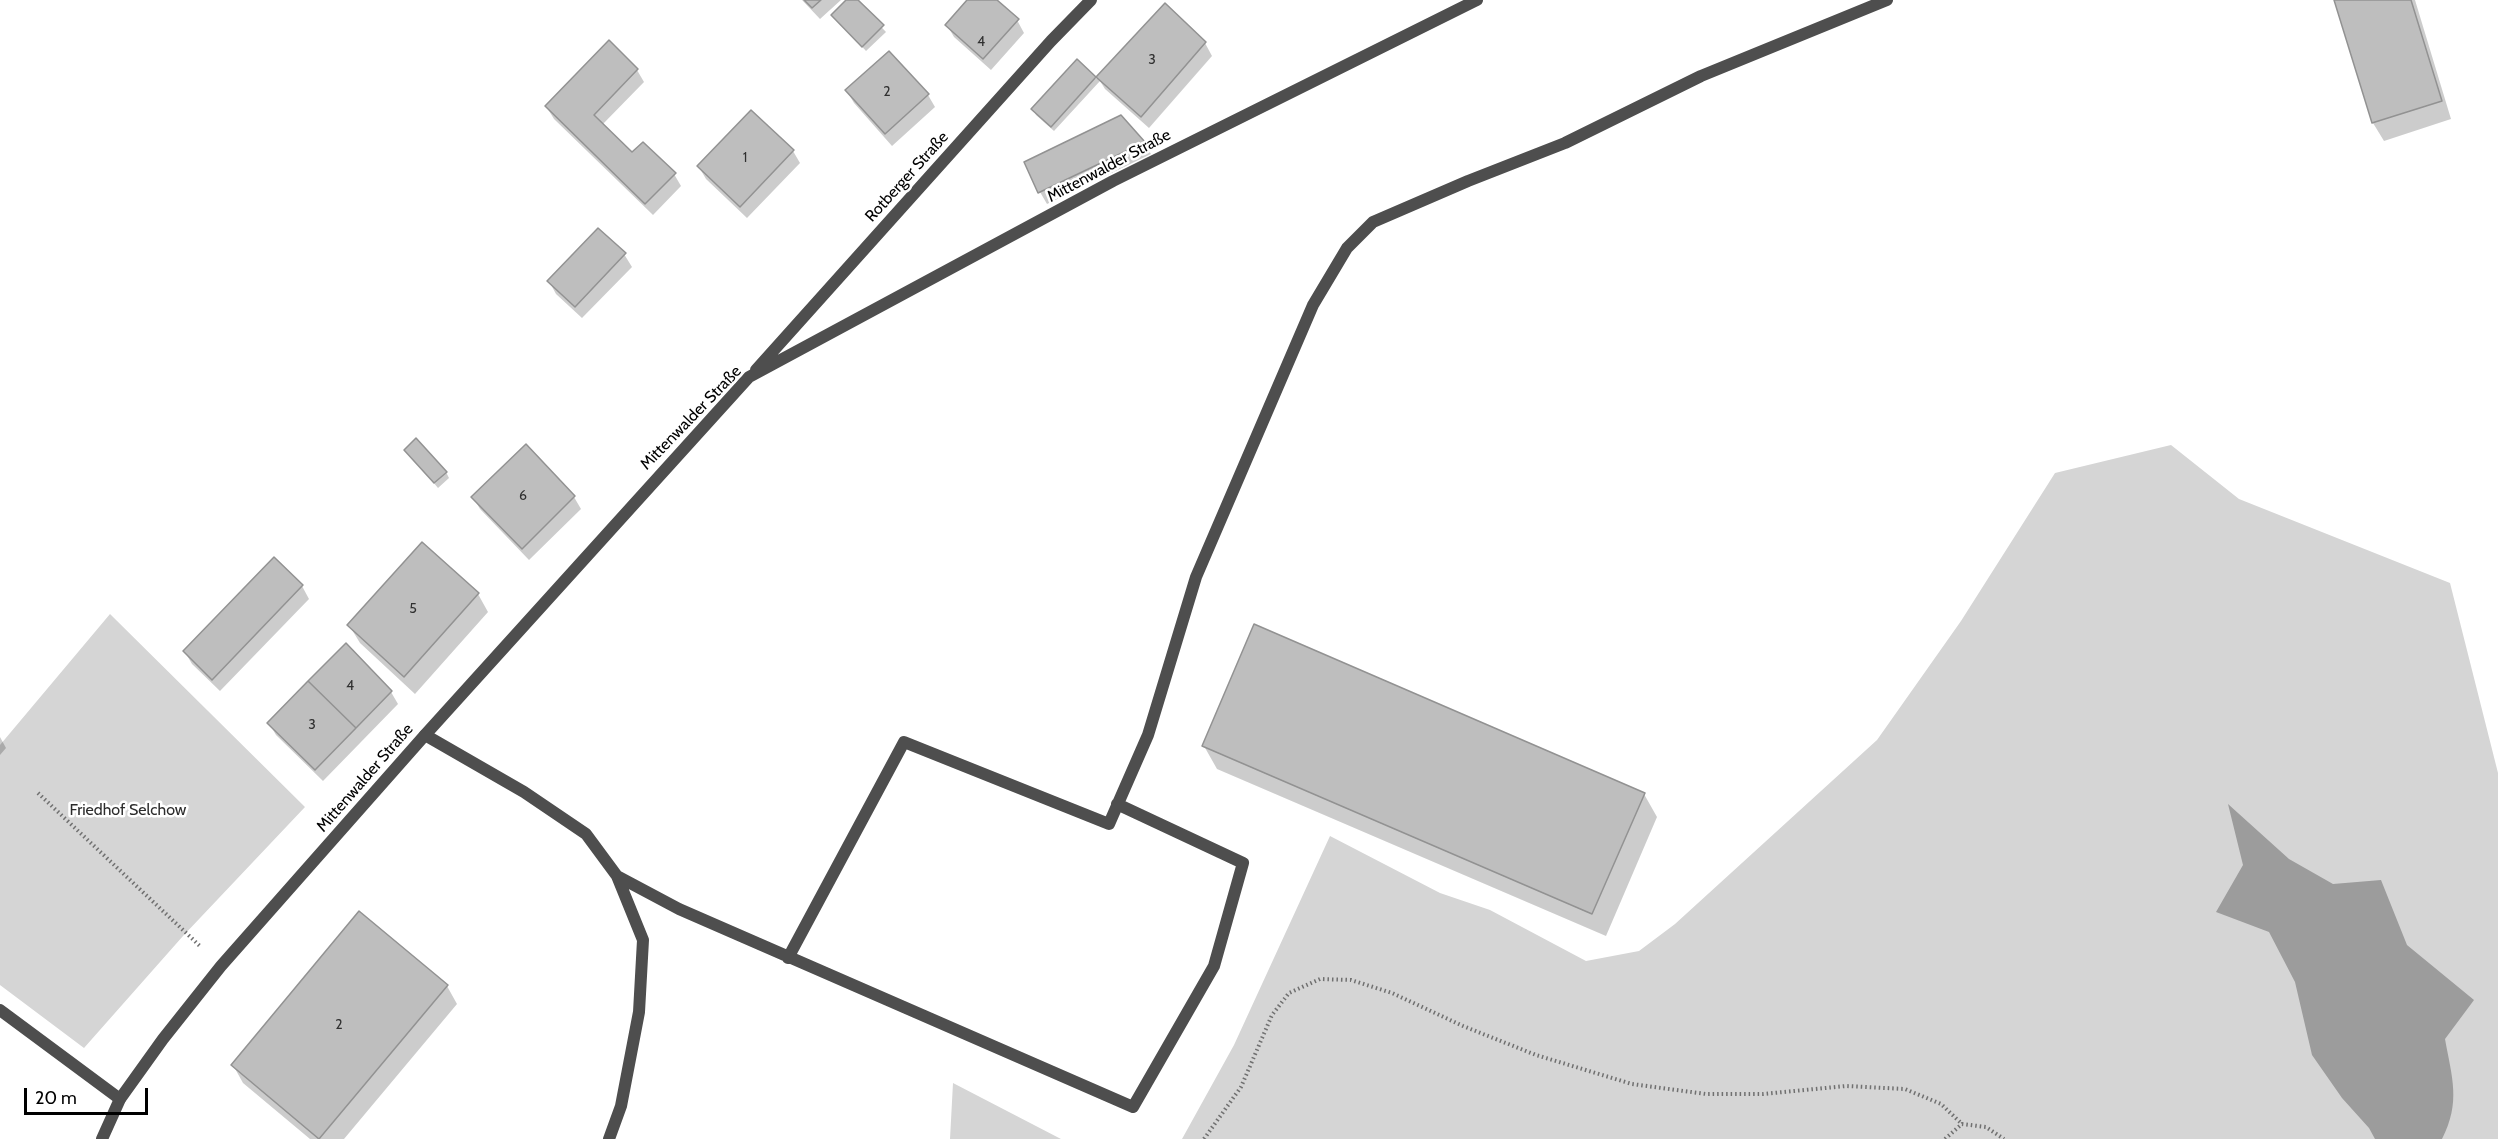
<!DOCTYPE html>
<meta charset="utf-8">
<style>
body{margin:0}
#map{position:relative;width:2498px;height:1139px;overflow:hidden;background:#fff;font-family:Cabin,sans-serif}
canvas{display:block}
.scale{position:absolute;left:24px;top:1088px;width:124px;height:27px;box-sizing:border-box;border:3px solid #000;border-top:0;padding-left:8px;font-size:18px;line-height:21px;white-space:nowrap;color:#000;-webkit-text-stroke:4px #fff;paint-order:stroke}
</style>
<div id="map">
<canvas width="2498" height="1139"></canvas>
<div class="scale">20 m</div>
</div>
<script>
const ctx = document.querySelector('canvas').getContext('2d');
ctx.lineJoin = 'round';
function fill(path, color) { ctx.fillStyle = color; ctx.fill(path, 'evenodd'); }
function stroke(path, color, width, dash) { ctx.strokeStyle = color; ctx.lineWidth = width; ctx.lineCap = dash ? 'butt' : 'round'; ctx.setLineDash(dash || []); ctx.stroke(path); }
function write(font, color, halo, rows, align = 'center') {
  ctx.font = font + ' Cabin,sans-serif'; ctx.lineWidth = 5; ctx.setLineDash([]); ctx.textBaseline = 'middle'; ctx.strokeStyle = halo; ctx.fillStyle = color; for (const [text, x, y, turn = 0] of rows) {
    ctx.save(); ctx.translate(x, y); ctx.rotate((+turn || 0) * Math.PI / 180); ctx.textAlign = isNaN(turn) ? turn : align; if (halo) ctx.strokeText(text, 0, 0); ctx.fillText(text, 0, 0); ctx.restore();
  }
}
fill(new Path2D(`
 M2171,445L2239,499L2450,583L2498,773V1139H1182L1234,1045L1330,836L1440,893L1490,910L1586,961L1639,951L1675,924L1877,740L1961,621L2055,473Z
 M110,614L305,807L183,936L84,1048L0,985V745Z
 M953,1083L1061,1139H950Z`), '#d5d5d5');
fill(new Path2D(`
 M2228,804L2289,859L2333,884L2381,880L2407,945L2474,1000L2445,1039C2452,1078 2461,1102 2442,1139H2375L2369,1128L2342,1098L2312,1055L2295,982L2269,932L2216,912L2243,865Z`), '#9c9c9c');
fill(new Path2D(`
 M802,0H841L820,19Z
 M848,0H856L886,32L866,51L833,15Z
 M969,0H994L1017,20L1024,33L991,70L954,37L947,25Z
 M2336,0H2415L2451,119L2384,141L2373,123Z
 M1165,5L1205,43L1212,56L1149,128L1105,89L1100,81L1054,131L1036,115L1033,109L1077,61L1096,79Z
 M609,43L637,70L644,82L602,125L632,154L674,174L681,186L653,215L554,119L546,106Z
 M847,91L928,95L935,107L892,146L854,103Z
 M1121,117L1144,143L1151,154L1047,204L1040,192Z
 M793,151L800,163L747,218L706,179L699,167Z
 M624,254L632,267L582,318L556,294L549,281Z
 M526,447L574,497L581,509L529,560L480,509L473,497Z
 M406,450L446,472L449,478L438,488Z
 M274,559L302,586L309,599L220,691L192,664L185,652Z
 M478,594L488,612L415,694L360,643L349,625Z
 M391,692L398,704L323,781L276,735L269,723Z
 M0,737L6,748L0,755Z
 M1204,746L1644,794L1657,817L1606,936L1217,769Z
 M447,986L457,1004L344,1139H310L243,1083L233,1065Z`), '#0003');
const building = new Path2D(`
 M804,0H821L812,8Z
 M846,0H858L884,25L862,47L831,15Z
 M967,0H997L1019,19L983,59L945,25Z
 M2334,0H2411L2442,101L2372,123Z
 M1165,3L1206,42L1141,117L1096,77Z
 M609,40L638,69L594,115L632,152L643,142L676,173L645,204L545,106Z
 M889,51L929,94L885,134L845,90Z
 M1077,59L1096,77L1051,127L1031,109Z
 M751,110L794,150L740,207L697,166Z
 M1121,115L1145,142L1038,193L1024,162Z
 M598,228L626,253L575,307L547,281Z
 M416,438L447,472L434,483L404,450Z
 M526,444L575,496L522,549L471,497Z
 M422,542L479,593L404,677L347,625Z
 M274,557L303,585L212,680L183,651Z
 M1254,624L1645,793L1592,914L1202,746Z
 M346,643L392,691L356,728L308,681Z
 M308,681L356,728L315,770L267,723Z
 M359,911L448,985L319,1139L231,1065Z`);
fill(building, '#bebebe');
stroke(building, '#929292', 1.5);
stroke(new Path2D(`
 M38,793L201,947
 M1204,1139L1241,1087L1272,1015L1289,993L1320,979L1351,980L1392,993L1463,1026L1536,1055L1632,1084L1706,1094H1763L1846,1086L1905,1089L1941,1104L1962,1124
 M1945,1139L1962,1124L1986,1127L2004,1139`), '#707070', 4, [1.5, 3]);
stroke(new Path2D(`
 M425,735L524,792L586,834L617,876L643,940L639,1012L621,1106L609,1139
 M617,876L679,909L1133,1107L1214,966L1243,863L1117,804
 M788,958L904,742L1109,824L1148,735L1196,577L1313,305L1347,248L1373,222L1468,181L1565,143L1701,76L1887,0
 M0,1010L120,1099`), '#4e4e4e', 12);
stroke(new Path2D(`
 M756,370L1051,41L1091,0
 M102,1139L120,1099L163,1039L221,966L425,735L749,377L1113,181L1477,0`), '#4e4e4e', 12);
write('14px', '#303030', null, [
 ["4",981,42],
 ["3",1152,60],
 ["2",887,92],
 ["1",745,158],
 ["6",523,496],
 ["5",413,609],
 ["4",350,686],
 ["3",312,725],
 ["2",339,1025]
]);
write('16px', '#000', '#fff', [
 ["Mittenwalder Straße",1109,166,-28],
 ["Rotberger Straße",907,177,-48],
 ["Mittenwalder Straße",691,418,-46],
 ["Mittenwalder Straße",365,778,-49]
]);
write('16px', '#2c2c2c', '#fff', [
 ["Friedhof Selchow",128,810]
]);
</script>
